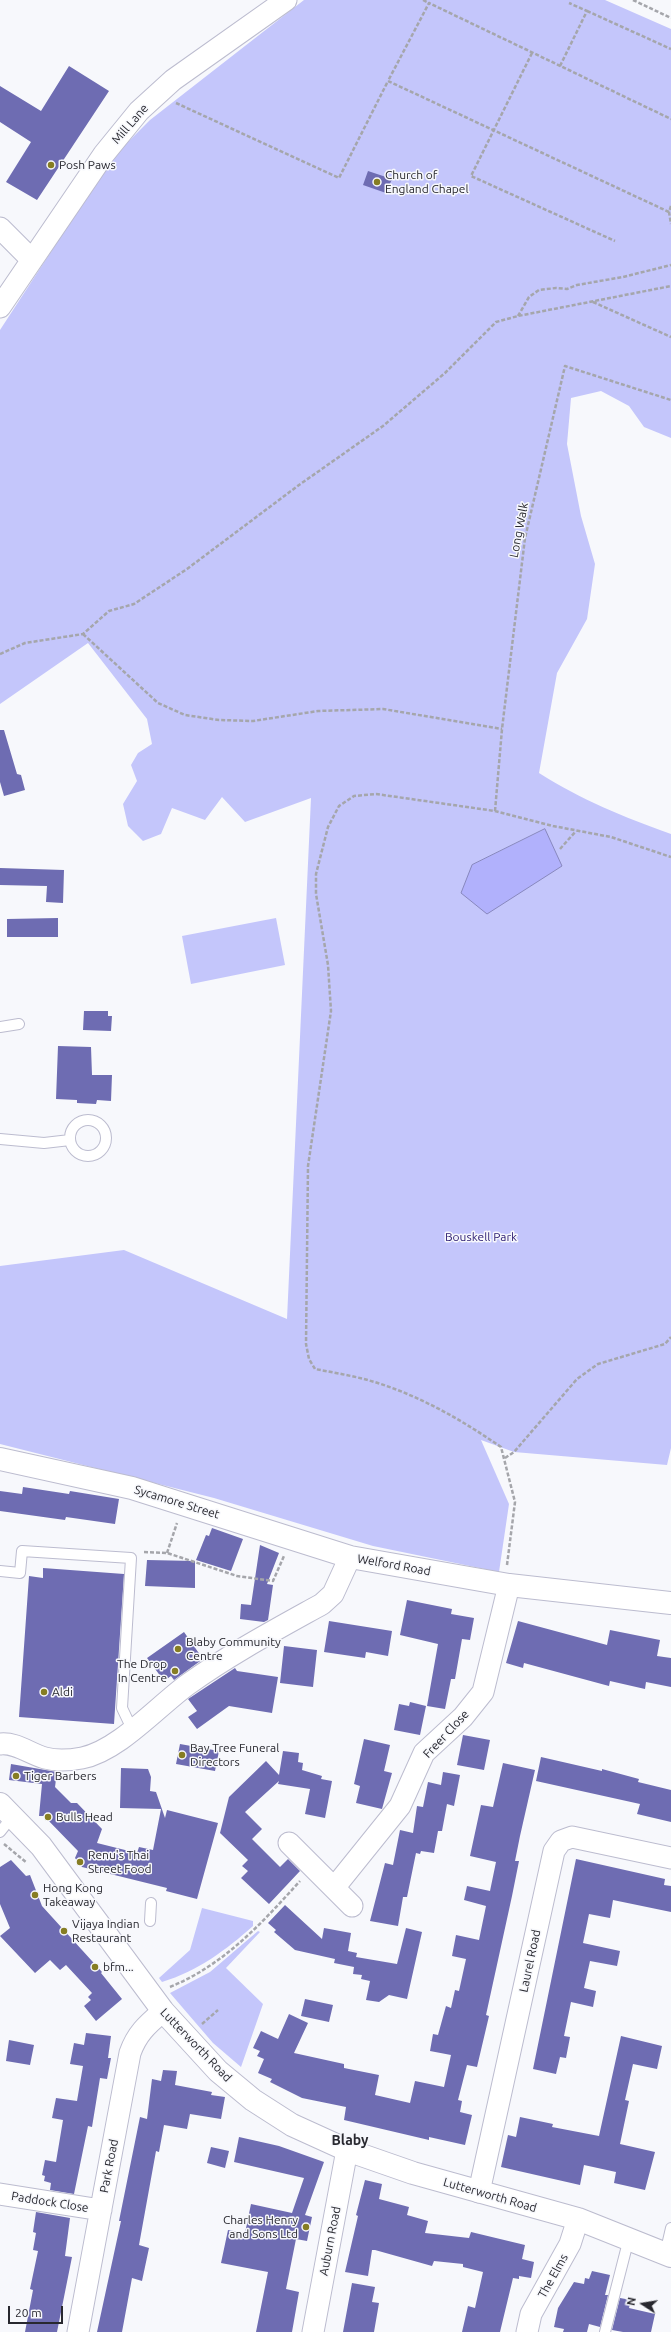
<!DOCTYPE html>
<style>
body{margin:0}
#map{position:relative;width:671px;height:2332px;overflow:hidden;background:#f7f8fc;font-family:Ubuntu,sans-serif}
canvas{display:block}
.north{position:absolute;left:623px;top:2284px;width:40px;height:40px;-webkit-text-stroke:3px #f7f8fc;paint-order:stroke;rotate:282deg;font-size:11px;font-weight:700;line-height:16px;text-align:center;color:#28282f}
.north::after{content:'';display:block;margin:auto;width:14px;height:18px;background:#28282f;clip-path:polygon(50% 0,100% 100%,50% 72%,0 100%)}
.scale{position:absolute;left:8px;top:2306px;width:55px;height:18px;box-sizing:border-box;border:2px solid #28282f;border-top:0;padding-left:5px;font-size:12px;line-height:14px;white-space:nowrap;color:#28282f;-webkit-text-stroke:3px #f7f8fc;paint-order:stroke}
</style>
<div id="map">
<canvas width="671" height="2332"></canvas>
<div class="north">N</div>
<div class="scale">20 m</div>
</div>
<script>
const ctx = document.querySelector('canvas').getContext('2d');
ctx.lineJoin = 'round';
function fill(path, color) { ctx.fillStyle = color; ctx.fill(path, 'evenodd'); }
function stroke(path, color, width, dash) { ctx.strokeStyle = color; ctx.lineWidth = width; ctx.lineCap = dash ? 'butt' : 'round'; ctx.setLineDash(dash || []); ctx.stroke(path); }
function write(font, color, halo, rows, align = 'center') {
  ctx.font = font + ' Ubuntu,sans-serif'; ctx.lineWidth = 3; ctx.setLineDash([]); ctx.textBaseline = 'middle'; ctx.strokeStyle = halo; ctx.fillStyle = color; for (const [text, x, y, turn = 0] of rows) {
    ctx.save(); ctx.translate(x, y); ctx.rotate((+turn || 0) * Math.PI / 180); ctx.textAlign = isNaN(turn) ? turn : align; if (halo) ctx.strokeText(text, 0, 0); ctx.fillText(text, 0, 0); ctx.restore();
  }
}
fill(new Path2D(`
 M304,0H605L671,29V438L644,427L629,406L601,391L571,398L567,444L581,516L595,564L587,619L557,673L539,773C582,800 623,817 671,834V1448L667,1465L514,1452L481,1440L509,1504L499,1572L373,1546L214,1498L0,1444V1266L124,1250L287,1319L311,798L245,822L222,797L205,820L172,808L161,834L143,841L128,826L123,804L137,781L131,765L138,753L152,744L147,719L88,643L0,704V330L112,158L150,120Z
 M276,918L285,965L191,984L182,936Z
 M202,1908L253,1921V1926C226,1950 198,1971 162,1982L159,1978L190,1950Z
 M258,1931L260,1932L226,1968L263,2004L241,2067L213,2043L170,1993L210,1972Z`), '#c4c6fb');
const water = new Path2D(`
 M545,829L562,866L487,914L461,893L472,865Z`);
fill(water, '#b1b1fc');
stroke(water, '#8888be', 1);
fill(new Path2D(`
 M69,66L109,91L37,200L6,182L31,142L0,122V86L41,111Z
 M368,171L392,179L386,193L363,185Z
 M0,730H4L17,774L21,775L25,790L4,796L0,782Z
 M0,868L64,870L63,903L46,902L47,886L0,885Z
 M58,918V937H7V919Z
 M84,1011H108V1016H112L111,1031L83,1030Z
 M58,1046L91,1047L92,1075H112L111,1101L97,1100L96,1104L77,1103V1100L56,1099Z
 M23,1487L69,1494L70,1491L119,1499L115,1524L66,1517L65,1520L0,1511V1491L22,1494Z
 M212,1528L243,1539L231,1571L196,1560L206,1535L209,1536Z
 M260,1545L279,1553L267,1584L273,1585L268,1620L264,1622L240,1619L241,1604L251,1605Z
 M147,1560L195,1561V1588L145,1586Z
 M43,1568L124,1574L114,1724L19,1717L29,1576L43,1578Z
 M407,1600L452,1609L451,1614L474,1618L470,1640L462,1639L455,1679H451L445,1709L427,1706L438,1644L400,1635Z
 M329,1621L392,1631L388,1656L366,1652L365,1658L324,1652Z
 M518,1621L607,1645L610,1630L660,1640L657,1656L671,1658V1687L646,1682L645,1689L610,1681L609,1686L524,1663L523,1668L506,1663Z
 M184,1632L203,1659L174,1680L171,1676L164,1681L147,1658Z
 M284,1646L317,1650L313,1687L280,1683Z
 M235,1668L237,1671L278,1677L272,1713L229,1706L197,1729L188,1717L197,1711L188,1699Z
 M410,1702L426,1706L420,1735L394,1730L399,1704L409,1706Z
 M463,1735L490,1740L484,1770L457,1765Z
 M364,1739L390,1745L384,1771L392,1773L382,1809L356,1803L360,1786L354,1784Z
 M180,1744L219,1751L215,1771L176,1764Z
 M283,1751L299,1753L298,1762L303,1763L302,1770L322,1776L321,1779L332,1781L325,1818L305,1814L310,1789L278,1784L279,1781L245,1812L262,1829L252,1839L280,1867L288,1859L300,1871L269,1904L241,1878L248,1871L242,1866L248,1860L220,1833L229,1797L266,1761L279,1775Z
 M541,1757L602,1771V1769L639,1779L638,1782L671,1790V1822L637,1814L640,1804L536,1781Z
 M503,1763L535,1770L520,1836L515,1861H519L512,1896L486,2015L489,2016L477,2067L467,2065L458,2100L462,2101L460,2112L472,2115L465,2145L429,2137V2140L344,2120L346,2107L302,2098L270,2082L272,2079L258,2073L264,2059L257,2056L260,2051L253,2048L261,2031L278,2039L289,2014L308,2023L294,2053L344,2064V2068L379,2075L375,2095L410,2103L415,2081L444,2087L451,2055L430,2051L433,2034L438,2035L446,2006L451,2008L455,1990L459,1991L466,1959L452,1956L456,1935L479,1940L486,1906L464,1900L467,1886L490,1891L496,1862L470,1856L481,1805L493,1807Z
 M11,1764L57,1772L55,1787L71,1803H77L102,1829L97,1843L137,1853L139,1847L153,1850L161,1809L120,1808L121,1768L148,1769L151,1777L150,1791L156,1792L165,1818L167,1810L218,1823L197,1899L166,1891L167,1888L82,1867L75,1858L78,1851L44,1816H39L42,1784L9,1780Z
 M443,1772L460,1775L454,1806L447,1804L442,1831H438L434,1853L421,1851L420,1854L416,1853L407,1897H403L398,1926L370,1921L385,1863L393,1865L400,1830L413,1833L417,1806L423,1807L428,1782L441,1785Z
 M576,1859L665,1879L664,1885L671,1886V1912L613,1900L610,1918L589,1914L583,1943L620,1951L617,1966L590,1961L584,1988L596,1991L593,2007L571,2002L564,2036L570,2037L566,2058L560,2057L556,2074L533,2069Z
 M11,1860L26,1876L30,1875L42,1906L102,1972L101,1973L122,1999L96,2021L84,2006L91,2000L88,1997L92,1993L66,1965L60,1970L50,1960L35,1973L0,1936L10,1928L0,1904V1867Z
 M285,1905L322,1939L324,1928L351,1933L348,1951L357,1953L356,1957L397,1964L406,1928L422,1932L407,1999L389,1995L379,2002L366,2000L370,1981L361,1979L362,1975L353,1974L355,1960L354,1967L334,1963L335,1959L295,1950L274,1932L276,1930L268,1923Z
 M305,1999L333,2005L329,2022L301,2016Z
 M86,2033L111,2036L108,2058H111L107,2079L100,2078L92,2127L88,2126L74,2194L50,2190L51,2183L44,2181L45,2176L42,2175L45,2160L56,2162L63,2120L52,2118L56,2098L77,2101L83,2066L70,2064L74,2043L84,2045Z
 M621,2036L662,2046L657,2069L633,2064L625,2100L629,2101L620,2144L655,2152L645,2190L614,2183L616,2172L584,2165L580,2185L501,2167L508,2135L516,2137L520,2117L553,2124L552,2127L599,2136Z
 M9,2040L34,2045L30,2065L6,2061Z
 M163,2070L177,2071L175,2085L212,2092L211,2095L225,2097L221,2119L190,2114L187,2129L164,2125L159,2152L156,2151L139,2245L149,2248L142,2281L132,2278L122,2332H97L121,2221H119L140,2117L147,2119L152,2079L161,2081Z
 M239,2137L279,2146L324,2162L305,2215L312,2217L307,2241L296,2239L286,2289L299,2292L292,2332H256L268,2272L221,2263L228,2230L245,2233L251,2204L292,2213L304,2178L234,2162Z
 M211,2147L229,2151L225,2168L207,2163Z
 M365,2180L382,2184L379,2199L409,2207L407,2215L428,2221L425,2233L469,2238L471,2232L525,2245L522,2259L534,2262L531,2278L519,2276V2279L513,2278L500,2332H462L468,2306L475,2308L483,2272L463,2267V2264L434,2261L432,2266L375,2250H372L368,2276L345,2272L358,2216L356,2215Z
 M36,2212L70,2218L65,2256L72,2257L57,2332H25L33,2290L30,2289L38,2251L33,2250L36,2233L33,2232Z
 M592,2271L610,2275L605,2295H608L600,2327L589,2324L587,2332H563L564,2329L554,2327L558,2308L574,2282L584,2284L585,2278L589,2279Z
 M352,2283L375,2287L372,2302L379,2303L374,2332H343Z
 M620,2298L631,2300L629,2308L655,2314L651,2332H623L612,2330Z`), '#6e6cb2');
const lane = new Path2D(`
 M0,1027L19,1024
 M70 1138a18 18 0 1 1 36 0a18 18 0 1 1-36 0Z
 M0,1139L44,1143L70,1140
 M0,1571L20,1573L22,1551L131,1558L122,1708L132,1729
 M0,1832L12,1817
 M150,1921L151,1903
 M665,2254L671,2228
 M605,2332L629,2238`);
const street = new Path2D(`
 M0,228L31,259
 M0,307L104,154L139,111L173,80L286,0
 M0,1744C16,1742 30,1754 45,1758C56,1761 71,1760 82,1758C118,1751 157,1707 187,1685C230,1654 277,1629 322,1604L333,1594L350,1557
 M289,1843L352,1906
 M334,1888L400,1806L424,1753L463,1717L483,1692L509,1585
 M479,2192L554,1851L561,1841L572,1837L671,1858
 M0,2194L101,2210
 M78,2332L130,2053C137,2033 148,2024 163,2011
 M313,2332L347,2150
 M527,2332L531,2314L570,2244L578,2219`);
const secondary = new Path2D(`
 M0,1459L132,1488L350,1557L509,1585L671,1603
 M0,1804L41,1846L163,2011L218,2071L253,2100L292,2125L347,2150L413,2173L578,2219L671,2256`);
stroke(lane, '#bcbccf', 12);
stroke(street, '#bcbccf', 23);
stroke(secondary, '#bcbccf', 24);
stroke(new Path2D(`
 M423,0L429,3
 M633,0L671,18
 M587,11L671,49
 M532,53L471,176L615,241
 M560,66L587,11L569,3
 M176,103L339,178L388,81
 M671,206L669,212L671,224
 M669,212L388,81L429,3L671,119
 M593,302L671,337
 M518,316L529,297L539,290L556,288L567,289L577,285L623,277L671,265
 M83,634L158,703L185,715L219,720L253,721L318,711L383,709L502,729
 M0,654L25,643L83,634L109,611L134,604L187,569L299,485L383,426L445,373L496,322L518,316L671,286
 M495,811L502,729L525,538L565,366L671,400
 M560,849L576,831
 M505,1458L514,1452L577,1379L598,1364L665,1344L671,1337
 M144,1552L167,1553L237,1576L273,1581L284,1556
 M167,1553L177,1523
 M507,1565L515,1502L501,1447C459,1418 413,1392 364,1379C348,1375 331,1372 315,1369L309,1359L306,1344L308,1166L331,1011L328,965L316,894V874L328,827L339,806L354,796L376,794L495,811L553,826L611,837L671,857
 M4,1844L27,1863
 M170,1987C224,1965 262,1923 300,1881
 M202,2024L218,2010`), '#a5a6ab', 2.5, [4, 2]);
stroke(lane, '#fff', 10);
stroke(street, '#fff', 21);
stroke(secondary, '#fff', 22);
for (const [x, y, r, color] of [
 [51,165,4,"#867d23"],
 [377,182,4,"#867d23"],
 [178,1649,4,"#867d23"],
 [175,1671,4,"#867d23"],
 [44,1692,4,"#867d23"],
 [182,1755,4,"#867d23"],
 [16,1776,4,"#867d23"],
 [48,1817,4,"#867d23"],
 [80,1862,4,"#867d23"],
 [35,1895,4,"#867d23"],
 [64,1931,4,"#867d23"],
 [95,1967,4,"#867d23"],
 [306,2227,4,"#867d23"]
]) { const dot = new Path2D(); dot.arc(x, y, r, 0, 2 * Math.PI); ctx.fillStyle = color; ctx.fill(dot); stroke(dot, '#f7f8fc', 1.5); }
write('12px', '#28282f', '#f7f8fc', [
 ["Mill Lane",130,124,-49],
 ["Long Walk",519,530,-79],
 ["Sycamore Street",177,1502,17],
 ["Welford Road",394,1565,10],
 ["Freer Close",446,1734,-47],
 ["Laurel Road",530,1961,-78],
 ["Lutterworth Road",196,2045,46],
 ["Park Road",109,2166,-79],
 ["Lutterworth Road",490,2195,16],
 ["Paddock Close",50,2202,9],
 ["Auburn Road",330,2241,-79],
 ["The Elms",553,2276,-61]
]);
write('12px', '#28282f', '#f7f8fc', [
 ["Posh Paws",59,165],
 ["Church of",385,175],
 ["England Chapel",385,189],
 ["Blaby Community",186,1642],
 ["Centre",186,1656],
 ["The Drop",167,1664,"right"],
 ["In Centre",167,1678,"right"],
 ["Aldi",52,1692],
 ["Bay Tree Funeral",190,1748],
 ["Directors",190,1762],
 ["Tiger Barbers",24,1776],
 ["Bulls Head",56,1817],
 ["Renu's Thai",88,1855],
 ["Street Food",88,1869],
 ["Hong Kong",43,1888],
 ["Takeaway",43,1902],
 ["Vijaya Indian",72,1924],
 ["Restaurant",72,1938],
 ["bfm...",103,1967],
 ["Charles Henry",298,2220,"right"],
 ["and Sons Ltd",298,2234,"right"]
], 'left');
write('12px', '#2f2074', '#f7f8fc', [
 ["Bouskell Park",481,1237]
]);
write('bold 14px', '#28282f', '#f7f8fc', [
 ["Blaby",350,2140]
]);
</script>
